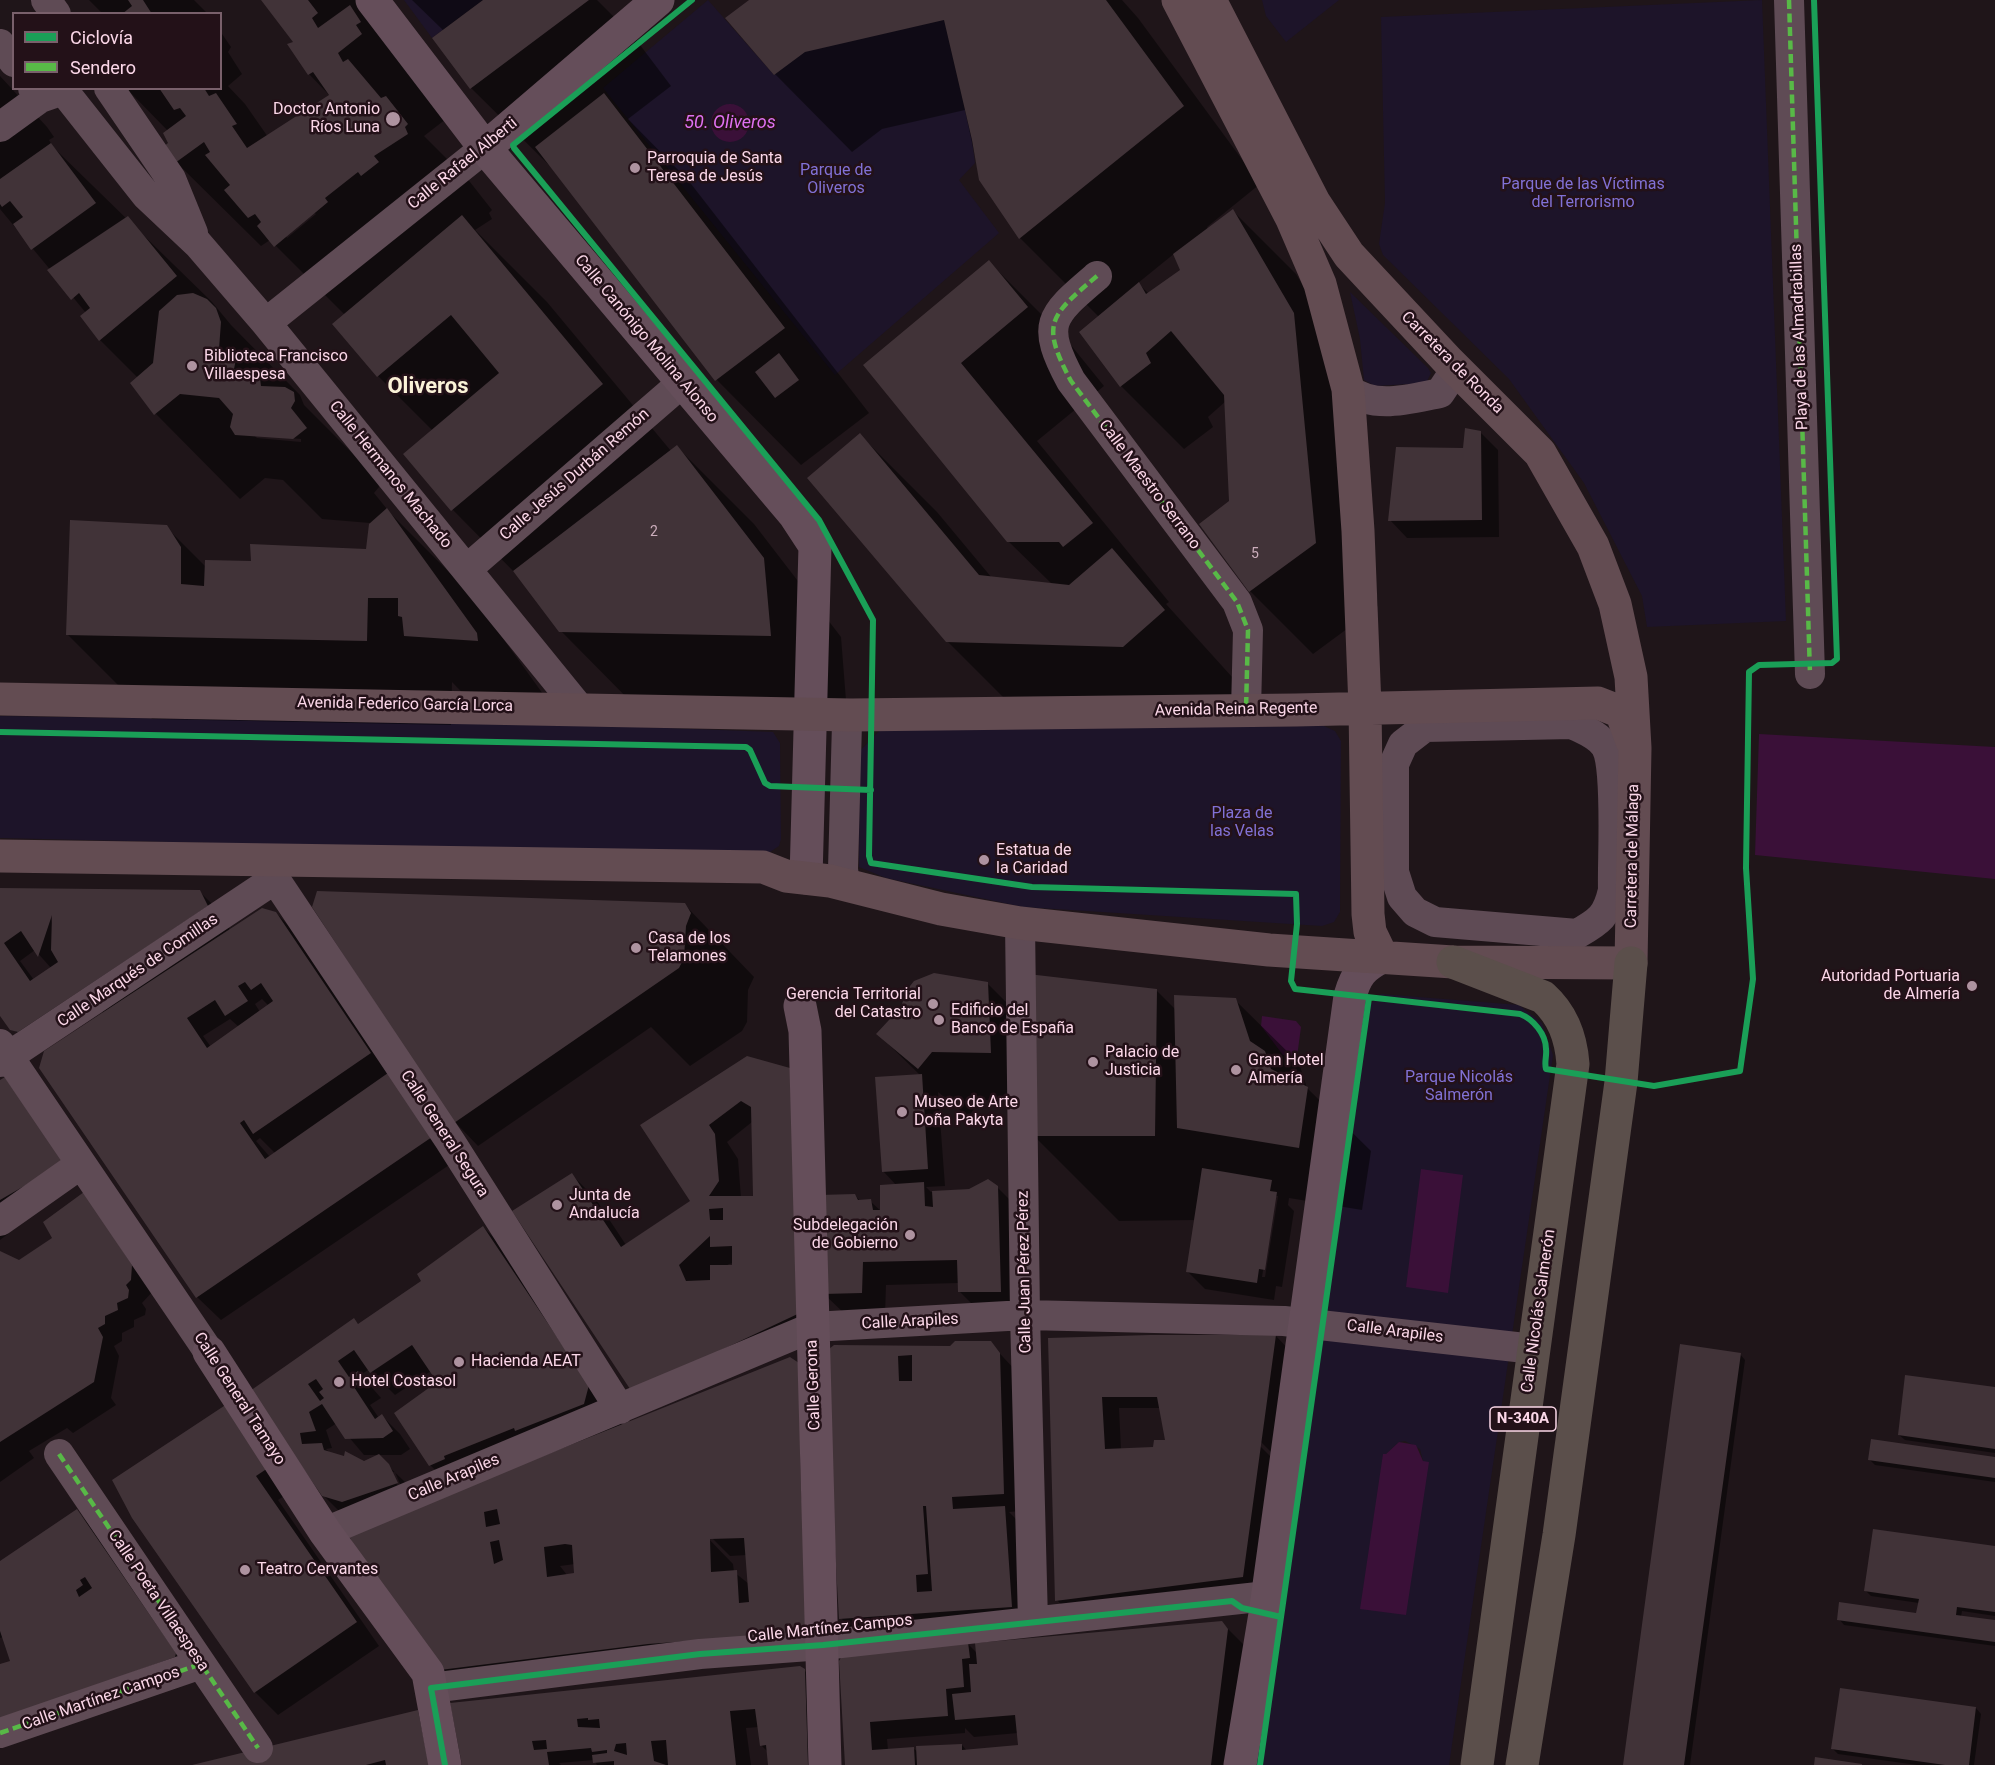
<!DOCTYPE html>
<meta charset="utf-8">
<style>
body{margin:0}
#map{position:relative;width:1995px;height:1765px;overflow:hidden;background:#1f1519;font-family:Roboto,sans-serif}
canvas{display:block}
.legend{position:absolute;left:12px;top:12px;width:210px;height:78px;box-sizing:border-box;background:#231118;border:2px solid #79606b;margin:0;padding:8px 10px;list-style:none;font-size:18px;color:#fbd7e8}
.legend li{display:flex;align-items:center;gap:12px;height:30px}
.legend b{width:30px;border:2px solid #79606b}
</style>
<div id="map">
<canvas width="1995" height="1765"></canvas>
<ul class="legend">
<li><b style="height:8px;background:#1a9f57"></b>Ciclovía</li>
<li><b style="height:8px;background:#58b947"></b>Sendero</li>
</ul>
</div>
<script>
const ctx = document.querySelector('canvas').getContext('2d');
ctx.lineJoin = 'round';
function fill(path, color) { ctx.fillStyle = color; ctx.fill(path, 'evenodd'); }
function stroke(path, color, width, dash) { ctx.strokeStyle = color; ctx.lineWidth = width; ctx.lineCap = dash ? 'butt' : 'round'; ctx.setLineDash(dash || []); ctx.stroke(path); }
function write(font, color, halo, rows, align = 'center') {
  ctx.font = font + ' Roboto,sans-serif'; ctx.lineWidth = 5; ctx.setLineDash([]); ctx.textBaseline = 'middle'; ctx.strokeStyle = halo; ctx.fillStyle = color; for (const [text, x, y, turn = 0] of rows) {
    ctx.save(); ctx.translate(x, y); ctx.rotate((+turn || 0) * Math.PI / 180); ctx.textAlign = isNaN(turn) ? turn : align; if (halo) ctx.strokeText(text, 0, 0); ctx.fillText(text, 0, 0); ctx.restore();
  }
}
fill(new Path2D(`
 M404,0H483L432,38Z
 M708,0L774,75L804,51L944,20L972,140L975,163L959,180L999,233L835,375L603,88Z
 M1262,0H1339L1286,42L1266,16Z
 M1762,0L1786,621L1647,627L1642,596L1584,483L1509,379L1383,255L1379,244L1385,203L1381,17Z
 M1350,292L1428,368L1431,373L1426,383L1375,386L1364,380L1360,339Z
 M0,716L588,725L773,732L780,743L781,839L779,846L764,856L0,838Z
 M1324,726L1335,731L1341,741L1340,912L1334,922L1322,926L1023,907L886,878L859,867L860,751L882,728Z
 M1381,994L1519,1005L1542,1023L1553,1055L1449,1765H1252L1358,1015ZM1405,1441L1420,1449L1423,1461L1383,1454H1386L1399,1442Z`), '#1d1429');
fill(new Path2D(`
 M711 123a19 19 0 1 1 38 0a19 19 0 1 1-38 0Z
 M1759,734L1995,747V879L1755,855Z
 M1262,1016L1296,1021L1301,1027L1297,1057L1283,1055L1261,1026Z
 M1421,1169L1463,1175L1448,1293L1406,1287Z
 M1399,1442L1416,1445L1423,1461L1429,1462L1406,1615L1360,1609L1383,1454H1386Z`), '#3a1038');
fill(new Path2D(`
 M89,0H194L208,14H103Z
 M265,0H365L446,119L424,136L470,182L492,210L489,213L492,219L475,230L547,302L671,451L677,447L754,524L841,637L847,713L638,709L561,631L520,578L453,510L405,454L433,431L378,376L345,315L270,240L261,246L176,162L168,131L126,88H220V31L231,47L228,52L242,74L228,86L245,104L268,137L330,96L309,74L289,45L295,43ZM313,212L316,214L287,238L286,235Z
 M412,0H597L634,37L671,86L628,119L688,180L869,413L801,465L717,380L556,172L471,88L444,31Z
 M751,0H1122L1138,18L1260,184L1207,227L1208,229L1233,211L1296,274L1357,377L1378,606L1313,654L1250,591L1231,502L1226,401L1208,417L1213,427L1184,449L1121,386L1099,317L1020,238L980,180L965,110L882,129L852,152L775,74L727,18ZM1175,253L1182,271L1149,294L1138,283Z
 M0,76L47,127L54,137L49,140L53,147L212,302L231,325L300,395L304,405L378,479L379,487L374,493L391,514L471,594L561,719L490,721L452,682L451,725L152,719L67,634L166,527L207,568L368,551L370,523L322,519L283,480L265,478L240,499L156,414L132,383L138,378L100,340L82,316L86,313L0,209ZM254,435L301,439V442L257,438Z
 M989,262L1066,339L1104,386L1037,441L1169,602L1166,604L1242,688L1201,724L1025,719L947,641L860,435L937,512L992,578L1052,584L1008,541L865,365Z
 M1480,432L1498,450L1499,537L1407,538L1390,520Z
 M0,889L200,892L224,916L230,930L276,913L294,931L455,1161L221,1320L197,1297L40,1068L103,1013L94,1003L29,1047L0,1013ZM49,905L55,922L52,923ZM35,950L51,968L34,980L20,961ZM262,999L269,1006L260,1012L255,1004ZM230,1019L239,1027L211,1047L203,1036ZM260,1138L275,1153L270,1157L256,1141Z
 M684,904L754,977L748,990L747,1022L742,1031L690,1066L651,1027L478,1146L455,1122Z
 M987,983L1031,1027L1156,990L1176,1010L1235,1000L1299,1063L1307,1088L1371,1151L1362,1210L1289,1198L1288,1205L1294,1211L1282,1287L1276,1286L1274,1300L1205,1289L1188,1272L1196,1220L1119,1221L1034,1136L1033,1101L981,1100L968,1117L938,1092L945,1186L926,1187L931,1192L997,1187L1021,1211L1023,1314L983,1315L960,1292L959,1283L886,1285L885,1316L848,1317L824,1294L855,1195L861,1202L870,1201L882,1212L897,1186L883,1171L920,1075L878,1034ZM1275,1196H1278L1265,1277H1262Z
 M747,1057L821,1328L650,1408L572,1175L595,1198L626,1245L692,1201L642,1126ZM752,1122L754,1198H741L738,1159L727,1142ZM734,1263V1267H724L729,1264Z
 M0,1082L29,1218L0,1240Z
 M83,1194L155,1289L142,1303L146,1309L145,1315L134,1320V1327L122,1333V1341L114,1346L119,1356L111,1398L116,1405L73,1433L67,1428L29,1451L34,1458L0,1482V1252L19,1262L54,1238Z
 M483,1227L518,1262L622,1421L621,1428L789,1358L816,1382L818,1505H812L815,1547L821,1553L828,1649L738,1655V1661L673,1666L665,1658V1661L577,1672V1678L465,1692L442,1669L396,1603L380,1587L350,1534L564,1450L558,1444L540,1453L538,1451L466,1480L468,1482L454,1488L430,1465L396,1413L439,1382L431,1371L395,1395L369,1369L361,1375L381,1398L370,1405L379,1418L382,1416L400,1434L410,1449L401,1455H364L337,1423L326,1430L332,1448L326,1449L331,1454L345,1458L346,1453L364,1462L378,1456L406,1483L414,1500L360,1519L341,1513L323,1495L252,1391L354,1320L359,1325L423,1281L419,1274ZM391,1472H395L402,1489L400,1490ZM706,1532L730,1556L747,1555L749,1584L734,1572L733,1564L704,1534ZM575,1564L576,1574L567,1575L560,1566Z
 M1276,1336L1293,1354L1279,1460L1260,1441V1446L1284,1470L1266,1600L1074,1618L1057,1600L1050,1339ZM1119,1408H1161L1167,1442L1155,1448L1121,1450Z
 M990,1343L1017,1372L1021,1511L1009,1512L1022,1525L1029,1625L864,1642L841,1618L826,1354L951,1348Z
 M1740,1354L1745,1360L1690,1765H1624Z
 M1995,1389V1453L1905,1440L1899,1435Z
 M226,1406L290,1492L278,1500L379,1646L278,1715L255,1692Z
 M1995,1458V1482L1875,1465L1869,1459Z
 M76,1511L94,1529L193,1672L0,1666L12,1661L3,1637L0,1638V1563Z
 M1995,1548V1616L1962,1611L1961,1617L1995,1622V1646L1844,1625L1839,1619L1917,1614L1919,1603L1871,1596L1866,1591Z
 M1221,1622L1245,1646L1237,1765H847L840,1661L967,1643L977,1653ZM965,1728L974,1737L1018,1733L1019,1746L967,1751L962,1745L918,1752L913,1748L888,1750L887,1739L965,1733Z
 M804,1670L822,1688L824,1765H770L768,1752L761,1745L759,1727L746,1728L751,1765H597L594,1760L559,1763L561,1765H463L452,1704Z
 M1976,1708L1981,1714L1974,1765H1917L1838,1754L1833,1749Z
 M418,1712L435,1729L442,1765H195Z`), '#0007');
fill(new Path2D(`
 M128,0H143L152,14H122L132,6Z
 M261,0H308L318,13L312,18L318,28L350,5L361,22L356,25L362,34L338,53L343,62L348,59L381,98L386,96L408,124L405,127L408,134L374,156L379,162L361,176L358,172L325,198L328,202L274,247L257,226L261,222L255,214L248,218L224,190L230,185L205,155L210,152L204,142L175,163L163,147L168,143L163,133L186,116L180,108L174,110L159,88H204L209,96L216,93L237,124L232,126L247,148L329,95L313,72L308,75L287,44L293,42Z
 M483,0H589L470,89L432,38Z
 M749,0H1106L1184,106L1019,239L979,180L972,140L944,20L805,52L774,75L725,18Z
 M604,93L785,328L715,381L535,147Z
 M51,143L96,203L31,250L13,224L23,217L10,201L2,207L0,204V179Z
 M1233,209L1294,313L1316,543L1249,592L1199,524L1229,501L1224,395L1171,331L1146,353L1151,363L1120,387L1079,332L1139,282L1146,294L1180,270L1173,254Z
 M462,215L603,384L451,511L403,454L499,373L451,315L377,377L332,324Z
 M128,216L177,276L99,341L80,316L90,308L79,293L71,300L47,270Z
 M989,260L1028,307L961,363L1093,523L1063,547L1059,542H1007L863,365Z
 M193,293L207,299L216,308L221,322L219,349L226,358L236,359L234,369L259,371L261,386L285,387L294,392L295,401L291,408L307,428L293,439L235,435L230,427L233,414L219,398L180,394L154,415L130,383L153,363L159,311L177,295Z
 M779,353L799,380L775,398L755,372Z
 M1465,428L1481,431L1482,520L1388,521L1396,447L1463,448Z
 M860,433L979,575L1069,585L1112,548L1165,610L1123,647L946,642L807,478Z
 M677,445L764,558L771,636L559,632L513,571Z
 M387,508L477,633L478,641L404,636L402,617L398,616V598H368L367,641L66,635L70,520L167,525L181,547V584L204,586L205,560L251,561L250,544L366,549L369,524Z
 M0,888L200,890L208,906L18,1032L10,1030L0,1016ZM52,915L51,950L58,962L30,981L4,943L21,931L38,957Z
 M317,891L685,903L691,913L686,926L684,958L679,968L454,1123L312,907Z
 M262,908L276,912L371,1053L253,1134L244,1120L240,1123L265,1159L388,1073L432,1137L196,1298L39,1068L44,1051ZM245,982L251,990L261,983L273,1001L207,1048L187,1018L215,1000L225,1016L248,1001L238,986Z
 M934,973L988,982L991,1053L932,1052L918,1069L876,1034L901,1007L906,991L914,981Z
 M1028,974L1157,989L1155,1136H1032Z
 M1174,995L1236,998L1250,1041L1265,1051L1271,1069L1308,1087L1299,1148L1177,1128Z
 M747,1056L790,1068L804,1311L632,1392L512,1211L572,1173L621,1247L690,1201L640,1125ZM741,1101L751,1107L753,1196H709L719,1181L715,1134L709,1125ZM723,1208V1220H710L709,1209ZM710,1236V1247L732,1246V1265H710V1280L686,1281L679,1265Z
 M922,1074L928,1169L882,1172L875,1077Z
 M5,1077L64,1163L0,1200V1080Z
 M1202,1168L1272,1180L1270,1191L1277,1192L1265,1270L1259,1269L1257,1283L1186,1272Z
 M988,1179L998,1186L1001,1292H958L957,1260L863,1262L862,1293L823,1294L819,1195L855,1194L858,1200L871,1199L873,1210H880V1185L924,1182L925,1206L933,1207L932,1191L969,1189Z
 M84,1192L132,1265L131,1280L126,1285L129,1290L128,1298L117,1303L118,1310L105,1316V1324L98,1328L103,1337L94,1382L0,1442V1251L19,1260L52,1238L43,1222Z
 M483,1226L589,1385L584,1404L515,1431L514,1428L444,1456L445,1459L429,1466L394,1413L437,1382L412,1345L370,1373L354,1350L338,1361L349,1377L358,1371L364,1380L354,1387L375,1419L382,1414L393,1431L383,1438L345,1439L322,1404L309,1412L316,1431L300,1433L302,1444L322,1443L324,1450L344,1456L345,1451L364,1461L379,1454L389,1464L398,1483L342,1502L322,1496L250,1391L354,1318L358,1324L421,1281L417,1274ZM316,1379L323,1389L319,1392L324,1398L320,1401L308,1384Z
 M1150,1335H1276L1243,1577L1055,1601L1048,1338ZM1102,1397H1157L1165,1440H1154L1153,1447L1105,1449Z
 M955,1341H991L1000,1353L1004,1494L952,1497L953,1509L1005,1506L1012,1607L839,1619L824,1353L834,1345L950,1346ZM912,1355V1381H899L898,1356ZM923,1506H926L932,1591L917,1592L916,1575L928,1574Z
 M1680,1344L1741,1353L1684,1765H1623Z
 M790,1357L799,1363L801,1488L812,1632L648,1644L440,1670L360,1557L348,1534ZM497,1509L500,1524L486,1527L484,1512ZM744,1538L749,1602L739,1603L737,1570L711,1572L710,1539ZM499,1540L503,1560L494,1564L490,1542ZM565,1544L572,1545L574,1573L547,1577L544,1547Z
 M1905,1375L1995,1387V1449L1898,1435Z
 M227,1404L268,1468L256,1476L357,1622L254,1693L132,1518L112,1480Z
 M1871,1439L1995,1457V1478L1868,1460Z
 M77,1509L176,1653L175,1657L0,1720V1664L10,1661L0,1631V1561ZM85,1577L92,1588L79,1597L76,1590L83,1585L80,1580Z
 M1873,1529L1995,1546V1612L1957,1607L1956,1615L1995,1620V1642L1837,1620L1839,1602L1916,1613L1919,1599L1864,1591Z
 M1222,1621L1228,1629L1211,1765H917L916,1746L962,1744V1750L1018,1745L1015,1715L955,1720L952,1694L971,1692L969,1664H977L975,1643Z
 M968,1642L970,1658L962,1659L964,1687L946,1689L948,1716L870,1722L872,1750L914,1747L915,1765H845L839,1661L843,1654Z
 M800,1666L805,1669L808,1765H768L766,1745L760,1746L755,1709L730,1711L736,1765H668L666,1740L651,1741L654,1761L666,1765H614V1761L593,1763L592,1755L607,1753V1750L592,1752L591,1748L547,1752L549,1765H462L450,1703ZM588,1718V1720L599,1719L600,1728L578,1727L577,1719ZM546,1740L547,1749L534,1750L532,1741ZM626,1743L627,1755L614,1751L616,1744Z
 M1840,1688L1976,1707L1969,1765H1945L1831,1749Z
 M418,1710L429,1765H386L385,1760L366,1765H192Z
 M1815,1757L1862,1764V1765H1814Z`), '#413338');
stroke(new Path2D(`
 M46,0L56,14
 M1789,0L1810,674
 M0,44L14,62
 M33,88L40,98L63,90L146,195L198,244L266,323L579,708
 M109,88L171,179L193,233
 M0,127L40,98
 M1097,276C1050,316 1040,323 1071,381L1237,602L1248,630L1246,710
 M266,323L485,148
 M1348,389C1374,410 1409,399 1440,393L1452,375L1449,362
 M467,569L683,382
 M1572,724C1584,730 1599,735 1606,747C1618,769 1612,861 1613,890C1607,916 1600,921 1577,934L1435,922L1415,912L1402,897L1394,872V764L1403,744L1425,727Z
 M277,859L275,879L450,1141L620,1409
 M845,885L843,869L847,723L851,715
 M1020,923L1025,1315L1033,1621
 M0,1044L209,1352
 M0,1062L275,879
 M0,1221L81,1164
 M59,1454L258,1748
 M325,1532L813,1327L1025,1315L1284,1321L1534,1349
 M431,1688L700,1654L823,1645L1267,1596
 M0,1733L201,1664`), '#5f4b55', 30);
stroke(new Path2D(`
 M372,0L485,148L794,514L815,546L806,878
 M485,148L658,0
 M800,1006L805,1031L825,1765
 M209,1352L325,1532L428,1673L445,1765
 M1240,1765L1265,1614L1350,996C1356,975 1362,967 1382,957`), '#654e5a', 33);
stroke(new Path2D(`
 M1178,0L1292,219L1320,284L1348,389L1358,531L1365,707L1368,914L1370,932L1382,957
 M0,699L851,715L1296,710L1598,703L1621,712L1632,741
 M0,856L763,867L786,876L830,881L941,909L1020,923L1269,950L1453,962L1631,963L1635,748L1631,677L1615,604L1593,546L1540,453L1449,362L1349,255L1314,202L1210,0`), '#634c52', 33);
stroke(new Path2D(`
 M1453,962L1543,997C1563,1015 1571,1037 1573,1064L1477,1765
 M1522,1765L1559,1535L1621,1082L1631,963`), '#5b4f4b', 33);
stroke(new Path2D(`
 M1789,0L1810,674
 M1097,276C1050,316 1040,323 1071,381L1237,602L1248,630L1246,710
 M59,1454L258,1748
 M0,1733L201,1664`), '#58b947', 4.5, [9, 4.5]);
stroke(new Path2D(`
 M692,0L513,145L514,148L819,520L873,620L869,856L871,863L1032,887L1296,894L1297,924L1291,981L1295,989L1520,1014C1533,1019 1546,1034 1546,1049C1547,1056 1544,1062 1546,1069L1654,1086L1740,1071L1753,979L1746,868L1749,672L1759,665L1832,663L1837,659L1814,0
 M0,732L746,747L750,750L765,783L770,786L871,790
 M445,1765L431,1688L700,1654L823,1645L1232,1601L1242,1608L1281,1617
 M1260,1765L1369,998`), '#1a9f57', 6);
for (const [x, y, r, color] of [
 [393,119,8,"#ae93a0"],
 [635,168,6,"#ae93a0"],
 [192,366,6,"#ae93a0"],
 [984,860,6,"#ae93a0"],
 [636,948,6,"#ae93a0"],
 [1972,986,6,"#ae93a0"],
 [933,1004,6,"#ae93a0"],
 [939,1020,6,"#ae93a0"],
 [1093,1062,6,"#ae93a0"],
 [1236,1070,6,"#ae93a0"],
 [902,1112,6,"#ae93a0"],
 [557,1205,6,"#ae93a0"],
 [910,1235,6,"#ae93a0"],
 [459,1362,6,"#ae93a0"],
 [339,1382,6,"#ae93a0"],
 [245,1570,6,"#ae93a0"]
]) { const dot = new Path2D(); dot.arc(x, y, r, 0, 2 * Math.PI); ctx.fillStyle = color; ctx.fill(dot); stroke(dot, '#231118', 2); }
write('14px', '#ccaebc', null, [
 ["2",654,532],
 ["5",1255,554]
]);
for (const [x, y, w] of [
 [1523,1419,66]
]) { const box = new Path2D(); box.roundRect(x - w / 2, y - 12, w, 24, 4.5); ctx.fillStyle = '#231118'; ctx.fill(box); stroke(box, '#fbd7e8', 1.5); }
write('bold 15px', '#fbd7e8', null, [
 ["N-340A",1523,1419]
]);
write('16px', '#fbd7e8', '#231118', [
 ["Doctor Antonio",380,110,"right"],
 ["Ríos Luna",380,128,"right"],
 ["Parroquia de Santa",647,159],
 ["Teresa de Jesús",647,177],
 ["Biblioteca Francisco",204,357],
 ["Villaespesa",204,375],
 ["Estatua de",996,851],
 ["la Caridad",996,869],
 ["Casa de los",648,939],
 ["Telamones",648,957],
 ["Autoridad Portuaria",1960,977,"right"],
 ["de Almería",1960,995,"right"],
 ["Gerencia Territorial",921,995,"right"],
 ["del Catastro",921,1013,"right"],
 ["Edificio del",951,1011],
 ["Banco de España",951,1029],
 ["Palacio de",1105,1053],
 ["Justicia",1105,1071],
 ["Gran Hotel",1248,1061],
 ["Almería",1248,1079],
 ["Museo de Arte",914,1103],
 ["Doña Pakyta",914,1121],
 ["Junta de",569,1196],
 ["Andalucía",569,1214],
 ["Subdelegación",898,1226,"right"],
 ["de Gobierno",898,1244,"right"],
 ["Hacienda AEAT",471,1362],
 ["Hotel Costasol",351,1382],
 ["Teatro Cervantes",257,1570]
], 'left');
write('16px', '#fbd7e8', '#231118', [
 ["Calle Rafael Alberti",463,164,-39],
 ["Playa de las Almadrabillas",1800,337,-92],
 ["Calle Canónigo Molina Alonso",646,339,50],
 ["Carretera de Ronda",1452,363,45],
 ["Calle Hermanos Machado",390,475,51],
 ["Calle Jesús Durbán Remón",575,475,-41],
 ["Calle Maestro Serrano",1149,485,53],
 ["Avenida Federico García Lorca",405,705,1],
 ["Avenida Reina Regente",1236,710,-1],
 ["Carretera de Málaga",1633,856,-89],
 ["Calle Marqués de Comillas",138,971,-34],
 ["Calle General Segura",444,1134,57],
 ["Calle Juan Pérez Pérez",1025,1272,-91],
 ["Calle Nicolás Salmerón",1539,1311,-82],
 ["Calle Arapiles",910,1322,-3],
 ["Calle Arapiles",1395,1332,7],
 ["Calle Gerona",814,1385,-92],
 ["Calle General Tamayo",239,1399,57],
 ["Calle Arapiles",454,1478,-23],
 ["Calle Poeta Villaespesa",158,1601,56],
 ["Calle Martínez Campos",830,1629,-6],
 ["Calle Martínez Campos",101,1699,-19]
]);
write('16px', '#8171d5', '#231118', [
 ["Parque de",836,171],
 ["Oliveros",836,189],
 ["Parque de las Víctimas",1583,185],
 ["del Terrorismo",1583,203],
 ["Plaza de",1242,814],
 ["las Velas",1242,832],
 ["Parque Nicolás",1459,1078],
 ["Salmerón",1459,1096]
]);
write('italic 18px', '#df70f0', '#231118', [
 ["50. Oliveros",730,123]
]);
write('bold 22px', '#fbf3d8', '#231118', [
 ["Oliveros",428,387]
]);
</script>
